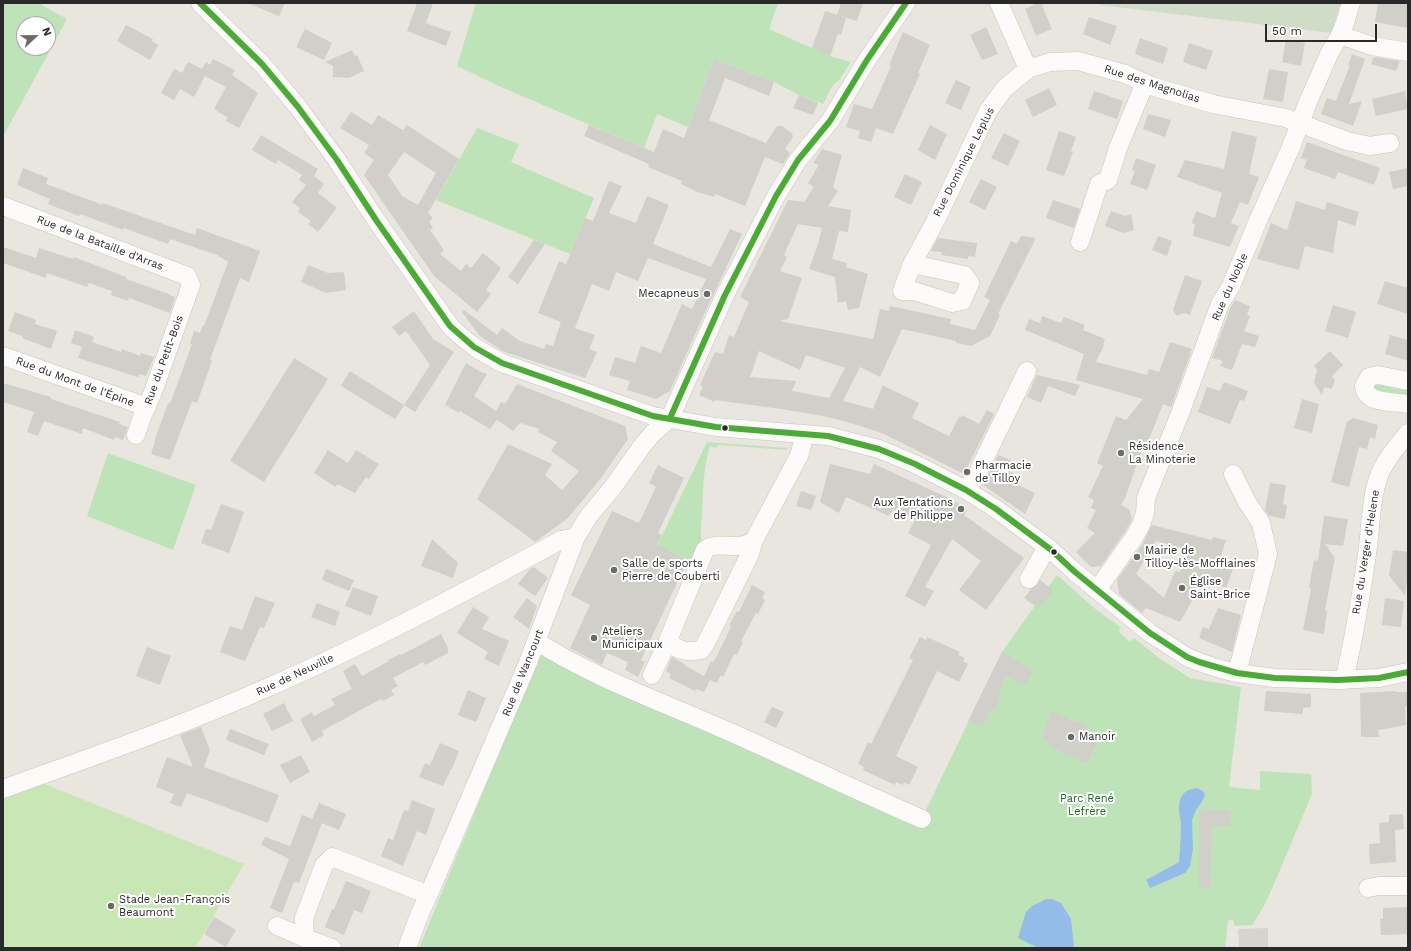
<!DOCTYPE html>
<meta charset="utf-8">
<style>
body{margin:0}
#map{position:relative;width:1411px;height:951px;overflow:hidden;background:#e8e6de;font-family:"Work Sans",sans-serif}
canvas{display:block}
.frame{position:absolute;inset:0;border:4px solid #292929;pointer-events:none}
.north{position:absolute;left:16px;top:16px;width:40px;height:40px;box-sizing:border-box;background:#fff;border:1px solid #a9a9a9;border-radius:50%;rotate:68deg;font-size:11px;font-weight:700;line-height:16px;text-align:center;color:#292929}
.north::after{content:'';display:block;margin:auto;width:14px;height:18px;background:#6c6b68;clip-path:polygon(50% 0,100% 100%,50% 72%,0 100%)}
.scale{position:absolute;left:1265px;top:24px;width:112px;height:18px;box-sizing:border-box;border:2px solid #292929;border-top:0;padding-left:5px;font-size:12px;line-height:14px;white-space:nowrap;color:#292929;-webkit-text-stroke:3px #fff;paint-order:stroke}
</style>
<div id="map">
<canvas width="1411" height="951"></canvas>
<div class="frame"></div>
<div class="north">N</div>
<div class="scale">50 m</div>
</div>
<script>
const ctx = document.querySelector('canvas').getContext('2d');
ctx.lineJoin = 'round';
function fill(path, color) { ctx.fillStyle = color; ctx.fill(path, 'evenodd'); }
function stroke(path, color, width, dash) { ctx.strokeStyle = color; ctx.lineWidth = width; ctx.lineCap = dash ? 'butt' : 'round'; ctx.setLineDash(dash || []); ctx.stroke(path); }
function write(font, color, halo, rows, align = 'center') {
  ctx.font = font + ' "Work Sans",sans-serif'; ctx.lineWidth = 4; ctx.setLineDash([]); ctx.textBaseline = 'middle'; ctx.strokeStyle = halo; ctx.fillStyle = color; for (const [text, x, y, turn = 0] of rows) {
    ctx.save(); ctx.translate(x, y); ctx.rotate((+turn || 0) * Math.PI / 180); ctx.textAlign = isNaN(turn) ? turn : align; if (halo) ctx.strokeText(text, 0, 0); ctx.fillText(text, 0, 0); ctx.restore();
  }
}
fill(new Path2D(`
 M3,3H38L67,19L4,135ZM24,24H48V48H24Z
 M476,3H778L769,29L830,56L851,62L839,80L832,86L823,104L799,95L774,82L714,59L688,127L657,114L644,148L501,87L457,66Z
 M477,128L519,144L511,162L594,198L570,254L436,200Z
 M1388,382L1392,388L1403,390L1408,387V400L1375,394L1370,383Z
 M707,442L787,448V450L719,445L715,448L710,446C703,468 703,493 702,515C701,525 700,534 702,543L693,562L657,546Z
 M108,453L196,485L173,550L87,516Z
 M1057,575L1094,608L1120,627L1119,632L1129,641L1132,640L1134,638L1159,658L1190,678L1241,687L1229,787L1260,790V771L1311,774L1312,794L1274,884L1264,906L1252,925L1235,926L1233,919L1228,921L1225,948H419L542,649L923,816L1002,652Z`), '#bfe3b8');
fill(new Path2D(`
 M1102,3H1340L1332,33L1101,5Z`), '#cfddc6');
fill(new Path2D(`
 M42,783L244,864L195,948H3V798Z`), '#c9e7b5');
fill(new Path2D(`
 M1268,928V948H1239L1238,929Z`), '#d6d4cd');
fill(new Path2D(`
 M1197,788L1203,791L1205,795L1203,800L1196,810L1192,820L1193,848L1190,866L1185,873L1150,888L1146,880L1179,862C1180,849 1181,836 1181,824C1181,819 1179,816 1179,811C1178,797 1184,789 1197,788Z
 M1046,899H1052L1061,903L1071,919L1074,948H1038L1018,938L1026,912L1032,906Z`), '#93bde8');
fill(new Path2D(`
 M247,3H285L279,16Z
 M417,3H433L426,23L451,32L446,46L407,31Z
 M841,3H863L857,21L837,15Z
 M1038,3H1041L1052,29L1036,36L1025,9Z
 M1378,3H1408V28L1375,22Z
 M825,11L846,18L841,35L838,34L830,56L812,48Z
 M1089,17L1117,26L1110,45L1083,34Z
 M126,25L153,39L152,41L158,45L150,60L117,41Z
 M986,27L998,54L982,60L970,35Z
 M305,29L332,43L324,60L296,47Z
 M903,32L930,45L918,73L920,74L893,134L876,128L871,142L858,138L860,131L846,127L854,104L872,109L891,66L889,65Z
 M1140,38L1168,48L1163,64L1135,54Z
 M1286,39L1305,43L1301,66L1282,62Z
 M1189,43L1213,51L1206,70L1183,62Z
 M352,50L355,56L357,55L364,71L349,78L333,77V66L325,62Z
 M1352,54L1365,59L1349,104L1362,101L1353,126L1321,114L1327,98L1336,101L1350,65H1348Z
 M1374,57L1400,61L1396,71L1371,64Z
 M213,59L235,70L232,75L258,93L239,128L226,121L228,118L214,109L226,87L205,76L194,97L180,89L174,100L161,93L174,69L182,73L188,62L202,69L206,62L210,65Z
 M714,59L774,82L769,96L725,78L709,120L766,143L777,126H782L792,133L793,137L785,149L790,153L783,164L765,157L745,206L715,194L714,197L697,192L681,184L682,181L648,167L649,164L584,136L589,125L654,152L663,129L684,138Z
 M1269,69L1288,72L1283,102L1263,99Z
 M956,80L971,87L961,110L945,103Z
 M1049,88L1057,105L1033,117L1025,100Z
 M1094,91L1123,101L1117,119L1088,109Z
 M1405,91L1408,109L1376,116L1372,99Z
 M799,95L818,103L813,115L793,108Z
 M351,112L372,125L378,115L403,130L407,125L459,159L428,213L433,218L429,222L433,228L430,230L444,250L440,254L461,271L466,264L471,268L483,253L501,268L486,290L491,294L477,312L434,276L364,175L374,160L364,153L369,145L340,128ZM404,152L436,173L418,205L402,196L388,175Z
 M1148,114L1171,120L1165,137L1143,129Z
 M930,125L947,134L935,160L918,150Z
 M1059,131L1076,137L1071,151L1073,152L1064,176L1046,170Z
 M1232,131L1257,137L1249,174L1259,177L1248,205L1240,202L1231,223L1239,226L1230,247L1193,236L1195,224L1192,223L1196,211L1215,218L1222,193L1177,177L1185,160L1224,169Z
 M1004,133L1020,141L1008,166L991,158Z
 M261,135L318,169L314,176L324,184L318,193L337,208L318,232L308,224L311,221L298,212L300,208L292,202L306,185L299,180L302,175L278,160L276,164L252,150Z
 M1307,142L1380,168L1374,185L1338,172L1335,179L1304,168L1307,160L1301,158Z
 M822,149L842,155L833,187L838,191L828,206L851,210L848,232L839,231L832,259L847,263L846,267L868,274L859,308L848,310L846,301L838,303L835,277L809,269L818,244L822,228L798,224L784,255L787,257L780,271L802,278L788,319L779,321L873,339L880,309L889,311L890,306L951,319L950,324L975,330L990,300L984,297L1011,241L1017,244L1021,236L1036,238L998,314L1000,315L990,336L971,346L956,343V341L902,329L880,377L860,367L843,401L873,409L883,385L888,388L919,403L912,418L949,436L959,417L961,418L962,415L979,424L987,410L994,414L964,474L884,434L858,425L823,416L781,409L715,400V402L699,395L703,387L700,385L715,352L723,354L729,335L734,337L749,302L740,297L788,200L804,202L814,187L808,183L819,165L813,163ZM759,351L800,370L806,355L845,368L829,398L792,391L796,381L750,377Z
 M1136,158L1156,165L1147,190L1130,184L1135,171L1132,170Z
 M23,168L48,178L46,184L103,205V203L195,235L197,228L260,251L249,282L240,278L210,360L212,361L197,403L192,401L170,460L151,454L155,442H154L168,403L170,404L192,344H190L194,331L200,333L203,325L204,326L228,262L217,255L170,239L168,244L124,228L123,230L80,214L79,216L48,204L50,199L17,185Z
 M1408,168V186L1393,189L1389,172Z
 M905,174L922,182L911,205L894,197Z
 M981,179L997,187L985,210L969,202Z
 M609,181L622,186L609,213L636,223L647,196L669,205L653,244L711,267L730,229L742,234L701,321L670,391L656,399L627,390L630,381L609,375L615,357L635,363L641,346L661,353L682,304L692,309L706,279L648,258L638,281L616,272L609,291L592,284L575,328L595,335L589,349L597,352L585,378L502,351L479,335L462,312L464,310L497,335L502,328L520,341L544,349L546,344L553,346L561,322L538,313L559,261L566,264L585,218L593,221Z
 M1053,200L1080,209L1074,228L1046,218Z
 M1296,201L1325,210L1327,202L1359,212L1355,226L1338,220L1333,253L1305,246L1299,270L1257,259L1271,223L1287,230Z
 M1111,211L1125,216L1131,214L1134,230L1123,233L1105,226Z
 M1158,236L1172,241L1167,256L1152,250Z
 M938,238L977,243L975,257L968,256V259L941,255L942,252L931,251Z
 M534,240L545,244L518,284L508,277Z
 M3,247L36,258L39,248L73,259L74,257L126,277V279L169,294V295L175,297L170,313L129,298L128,301L111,295L112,291L89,283L87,287L47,273L46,278L3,263Z
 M308,265L328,273L344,272L346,290L326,293L301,282Z
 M1185,275L1202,281L1190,315L1184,313L1177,316L1173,310Z
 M1385,281L1408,288V314L1377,304Z
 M1235,300L1250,306L1247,315L1250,316L1244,331L1259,336L1255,347L1242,344L1232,370L1220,366L1223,361L1212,358L1230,309Z
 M1333,305L1356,312L1348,338L1325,331Z
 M414,311L433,339L454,352L415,412L404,405L430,365L406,331L399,336L392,327Z
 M15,312L36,320L35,324L57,331L51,349L22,338L23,336L8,331Z
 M1042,316L1061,323L1064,317L1085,325L1083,330L1105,339L1103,344L1104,345L1096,362L1147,375L1149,369L1159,372L1170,342L1192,349L1171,407L1163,404L1148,442L1145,441L1125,498L1121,505L1129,509L1132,518L1131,521L1124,533L1101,566L1091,567L1076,552L1095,533L1087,528L1096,510L1091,508L1094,500L1088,497L1103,466L1097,463L1116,416L1126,420L1143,399L1076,380L1084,354L1025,330L1029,319L1040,323Z
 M75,330L94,337L92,342L121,352L122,349L140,356L141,353L154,357L146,376L139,374L138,377L78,358L82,347L71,343Z
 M1390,335L1408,340V361L1385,354Z
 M1330,351L1343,365L1332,376L1335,380L1332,389L1324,387L1322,395L1314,382L1317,370L1314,366Z
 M294,358L328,379L264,482L230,461Z
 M466,363L479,371L487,374L474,396L496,411L501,402L505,404L517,384L625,426L628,439L601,478L568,518L535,542L477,499L508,444L552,464L545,475L562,490L579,471L551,451L557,442L538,432L540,429L520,423L513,431L497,420L490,429L460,411L459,413L445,405Z
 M350,371L404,405L395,419L341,386Z
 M1037,375L1050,378L1080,385L1075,396L1048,386L1041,403L1027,397Z
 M1224,382L1248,391L1244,401L1240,400L1230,424L1198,412L1207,387L1220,391Z
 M3,383L51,397V399L120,422L119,424L128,427L123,440L115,437L114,440L83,428L82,434L44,421L38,436L27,432L34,412L3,402Z
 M1302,399L1319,404L1312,433L1294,428Z
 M1353,418L1378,425L1375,439L1370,437L1367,449L1359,447L1349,487L1331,482L1347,422Z
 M328,450L348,463L356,450L379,464L369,479L366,477L355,493L337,484L336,487L314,473Z
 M998,455L1011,460L1006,470L1013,473L1010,481L1035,493L1025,514L983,485Z
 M830,464L870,474L874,464L953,500L967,510L964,515L1024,558L986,610L959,590L981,561L952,539L925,587L934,591L925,607L905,596L931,545L908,533L915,520L893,509L889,516L846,497L839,513L820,502Z
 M658,465L684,478L658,533L662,535L657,545L684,558L681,564L685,566L641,660L645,662L638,677L625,670L628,662L607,653L602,665L570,648L590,605L571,595L612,511L639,523L656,487L649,483Z
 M1270,483L1286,485L1283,504L1287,505L1285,519L1269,516L1265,510Z
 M801,491L816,496L811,510L796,506Z
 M221,504L244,512L229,553L201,543L206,529L211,530Z
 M1324,516L1348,519L1343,546L1325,544L1335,558L1325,610L1327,611L1324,634L1303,630L1311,589L1309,588L1314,560L1318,561Z
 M1152,525L1212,540L1213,537L1226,540L1219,562L1233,569L1226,588L1200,577L1192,601L1180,622L1146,608L1142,613L1119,594L1117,580L1142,545ZM1156,541L1189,550L1180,572L1175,571L1164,598L1136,574Z
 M432,539L458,563L453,578L421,566Z
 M1393,550L1408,552V580H1407L1405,596L1389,575Z
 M534,567L548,578L535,596L518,584L530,569Z
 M326,569L354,580L349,591L322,580Z
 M1040,580L1053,590L1041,606L1037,603L1035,606L1024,598L1031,589L1038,584Z
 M752,585L765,592L762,598L765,600L758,614L756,613L741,641L743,642L737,655L734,654L723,677L721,675L717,683L710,680L704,692L696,689L695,691L669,678L671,674L666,671L672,657L685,664L684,665L704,676L711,661L713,662L717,656L731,627L729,625L737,611L739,612Z
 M353,587L378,596L371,616L345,606Z
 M255,596L275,603L264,628L260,627L245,661L220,652L230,626L242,630Z
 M527,598L537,606L529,629L513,617Z
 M1385,598L1404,601L1401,627L1382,625Z
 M317,603L340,612L335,626L311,617Z
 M473,607L489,617L482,629L509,641L499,666L484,659L488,652L457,633Z
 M1218,608L1241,615L1232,652L1199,638L1203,627L1209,629Z
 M441,634L448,648V653L425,665L423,662L393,678L398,686L391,690L394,695L383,701L381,699L322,731L324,735L312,742L300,719L312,712L314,716L335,705L331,699L352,689L343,671L355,664L362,676L389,661L388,660L400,654L401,655Z
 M920,637L926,640L927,637L960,652L958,655L965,658L963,661L968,664L959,682L937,671L896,756L918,767L909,785L904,782L903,785L896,782L895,785L863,770L864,767L858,764L868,742L871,744L913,660L909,658Z
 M147,647L171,656L160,685L136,676Z
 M1002,652L1033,670L1026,684L1023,682L1022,684L1006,676L999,692L1000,696L995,709L990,710L982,727L968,721Z
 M468,690L486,698L476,722L458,715Z
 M1266,691L1311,694V707L1303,708V714L1264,711Z
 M1395,691V692H1408V706H1405L1406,725L1378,730L1379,737H1361L1360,693Z
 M284,703L293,721L272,731L263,714Z
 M772,707L784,712L776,728L764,722Z
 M1052,711L1076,722L1077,721L1087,726L1086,728L1101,734L1087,763L1063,753L1049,745V743L1044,739L1042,735Z
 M201,727L210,750L204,767L279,795L268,823L187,793L181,807L170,803L174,794L156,787L167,757L193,767L180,735Z
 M230,729L269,744L264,755L226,740Z
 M440,743L459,751L452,769H451L443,786L419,777L425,763L430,765Z
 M301,755L310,772L290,783L280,765Z
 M412,800L435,809L426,835L417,831L403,866L381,856L388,838L393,840L404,810L408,811Z
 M319,803L346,814L339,830L312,819Z
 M1199,809L1231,810L1230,826H1212L1210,888L1199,887Z
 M1403,814L1404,829L1395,830L1396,862L1370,864L1369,844L1380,843L1379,823L1389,822V815Z
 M302,815L322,823L299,883L294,882L282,913L270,908L289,859L261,845L265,837L290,846Z
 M346,881L371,891L362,913L354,910L344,935L325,927L332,909H334Z
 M1408,907V934L1381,935L1380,919H1383V908Z
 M214,917L236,930L226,947L204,934Z`), '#d0cfc9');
const minor = new Path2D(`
 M200,3L262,64L298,107L337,160L376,220L450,326C468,344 480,351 502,363L653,416L716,427L828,436L879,449L915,464L966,490L996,509L1050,549L1075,572L1150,633L1187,657L1199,662L1220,669L1237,673L1275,678L1338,680L1379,678L1408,672
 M999,3L1028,69L1050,62L1078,61L1125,74L1151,86L1213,104L1286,118L1347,141L1370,146L1390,143
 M1340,35L1372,46L1408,52
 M3,206L187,276L191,285L153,392L142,417L136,435
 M1080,242L1099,184L1108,180L1118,148L1145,83
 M912,264L964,275L970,283L962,301L952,303L914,291H902L912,264L935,222L988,111L1004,89L1028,69
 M3,356L147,407
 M1408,381L1378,375L1369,377L1364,386C1366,405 1394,401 1408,404
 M1233,474L1247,502L1261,523L1268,554L1237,673
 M966,490L976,476L1027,371
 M1029,579L1047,547
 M1097,590L1133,539L1141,525L1145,513L1146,498L1181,411L1220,304L1231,286L1257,223L1291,147L1308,102L1330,52L1340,35L1345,23L1351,3
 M536,641C594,678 660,701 723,729C789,758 855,790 922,819
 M667,643C680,650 686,653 701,650L706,643L750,554L753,542L799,456L803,442L804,435
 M652,675L667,643L705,550C712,542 730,547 740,546C745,545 749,543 753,542
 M1344,680C1354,638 1361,596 1367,554C1371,528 1370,501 1379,476C1384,461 1398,446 1408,433
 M3,789C91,757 179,727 264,689C366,645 463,593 561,540L576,537
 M1368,888L1379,886H1408
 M277,926L305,938
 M332,948L305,938L304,918L324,865L332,857L419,891L428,896
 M407,948L420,913L428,896L527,665L576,537L588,517L613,487L642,446L653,433L670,418L725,295L776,196L798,160L830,121L867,60L906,3`);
stroke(minor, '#c5c4c4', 19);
stroke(minor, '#fcfbfa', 18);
stroke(new Path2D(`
 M200,3L262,64L298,107L337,160L376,220L450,326L474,347L502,363L653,416L716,427L828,436L879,449L915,464L966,490L996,509L1050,549L1075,572L1150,633L1187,657L1199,662L1237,673L1275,678L1338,680L1379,678L1408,672
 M670,418L725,295L776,196L798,160L830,121L867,60L906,3`), '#4caa36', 6);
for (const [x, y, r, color] of [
 [707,294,4,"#6c6b68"],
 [725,428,3.5,"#292929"],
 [1121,453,4,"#6c6b68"],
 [967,472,4,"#6c6b68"],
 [961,509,4,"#6c6b68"],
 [1054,552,3.5,"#292929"],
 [1137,557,4,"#6c6b68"],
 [614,570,4,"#6c6b68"],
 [1182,588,4,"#6c6b68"],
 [594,638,4,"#6c6b68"],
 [1071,737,4,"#6c6b68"],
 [111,906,4,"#6c6b68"]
]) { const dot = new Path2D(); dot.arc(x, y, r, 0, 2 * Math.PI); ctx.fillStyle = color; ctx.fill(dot); stroke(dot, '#fff', 1.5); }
write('11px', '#292929', '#fff', [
 ["Rue des Magnolias",1152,84,18],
 ["Rue Dominique Leplus",964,162,-63],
 ["Rue de la Bataille d'Arras",100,243,21],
 ["Rue du Noble",1230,287,-66],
 ["Rue du Petit-Bois",164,360,-70],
 ["Rue du Mont de l'Épine",75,382,20],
 ["Rue du Verger d'Helene",1366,552,-81],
 ["Rue de Wancourt",523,673,-68],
 ["Rue de Neuville",295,675,-25]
]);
write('11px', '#292929', '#fff', [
 ["Mecapneus",699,294,"right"],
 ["Résidence",1129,447],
 ["La Minoterie",1129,460],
 ["Pharmacie",975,466],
 ["de Tilloy",975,479],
 ["Aux Tentations",953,503,"right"],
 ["de Philippe",953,516,"right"],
 ["Mairie de",1145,551],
 ["Tilloy-lès-Mofflaines",1145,564],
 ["Salle de sports",622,564],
 ["Pierre de Couberti",622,577],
 ["Église",1190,582],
 ["Saint-Brice",1190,595],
 ["Ateliers",602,632],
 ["Municipaux",602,645],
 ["Manoir",1079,737],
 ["Stade Jean-François",119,900],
 ["Beaumont",119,913]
], 'left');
write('11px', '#1b641e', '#fff', [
 ["Parc René",1087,799],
 ["Lefrère",1087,812]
]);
</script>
